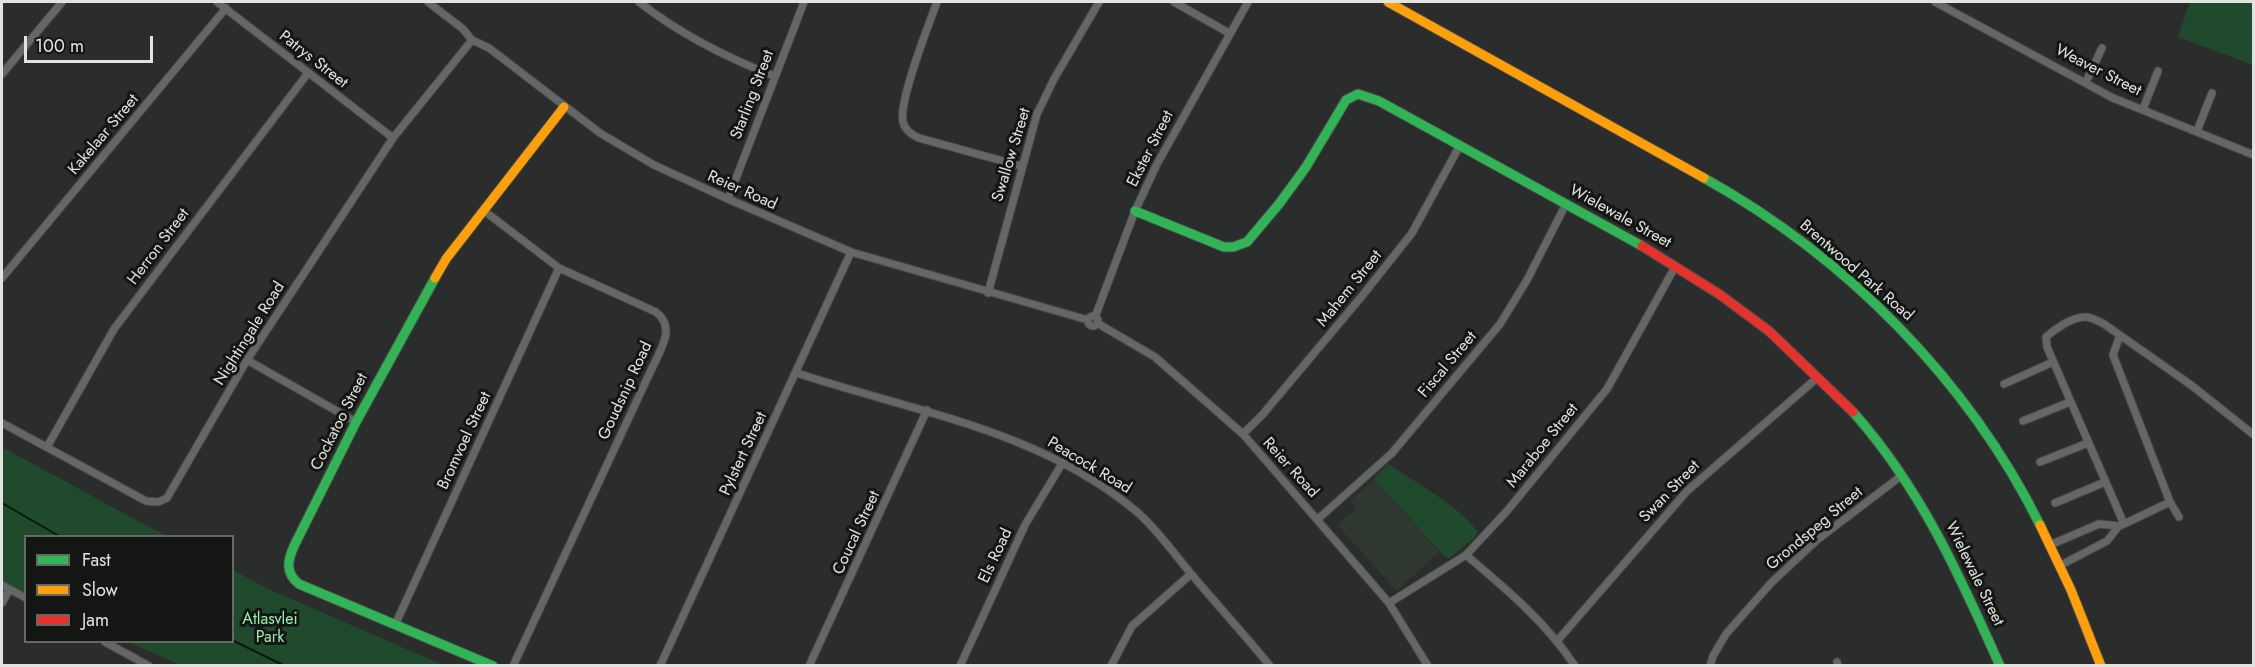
<!DOCTYPE html>
<style>
body{margin:0}
#map{position:relative;width:2255px;height:667px;overflow:hidden;background:#2b2d2c;font-family:Jost,sans-serif}
canvas{display:block}
.frame{position:absolute;inset:0;border:3px solid #e1e3e1;pointer-events:none}
.legend{position:absolute;left:24px;top:535px;width:210px;height:108px;box-sizing:border-box;background:#141614;border:2px solid #666866;margin:0;padding:8px 10px;list-style:none;font-size:18px;color:#e1e3e1}
.legend li{display:flex;align-items:center;gap:12px;height:30px}
.legend b{width:30px;border:2px solid #666866}
.scale{position:absolute;left:24px;top:36px;width:129px;height:27px;box-sizing:border-box;border:3px solid #e1e3e1;border-top:0;padding-left:8px;font-size:18px;line-height:21px;white-space:nowrap;color:#e1e3e1;-webkit-text-stroke:4px #141614;paint-order:stroke}
</style>
<div id="map">
<canvas width="2255" height="667"></canvas>
<div class="frame"></div>
<ul class="legend">
<li><b style="height:8px;background:#30b455"></b>Fast</li>
<li><b style="height:8px;background:#ff9f0a"></b>Slow</li>
<li><b style="height:8px;background:#e5322d"></b>Jam</li>
</ul>
<div class="scale">100 m</div>
</div>
<script>
const ctx = document.querySelector('canvas').getContext('2d');
ctx.lineJoin = 'round';
function fill(path, color) { ctx.fillStyle = color; ctx.fill(path, 'evenodd'); }
function stroke(path, color, width, dash) { ctx.strokeStyle = color; ctx.lineWidth = width; ctx.lineCap = dash ? 'butt' : 'round'; ctx.setLineDash(dash || []); ctx.stroke(path); }
function write(font, color, halo, rows, align = 'center') {
  ctx.font = font + ' Jost,sans-serif'; ctx.lineWidth = 6; ctx.setLineDash([]); ctx.textBaseline = 'middle'; ctx.strokeStyle = halo; ctx.fillStyle = color; for (const [text, x, y, turn = 0] of rows) {
    ctx.save(); ctx.translate(x, y); ctx.rotate((+turn || 0) * Math.PI / 180); ctx.textAlign = isNaN(turn) ? turn : align; if (halo) ctx.strokeText(text, 0, 0); ctx.fillText(text, 0, 0); ctx.restore();
  }
}
fill(new Path2D(`
 M1374,479L1439,552L1397,591L1337,525L1356,508L1350,501Z`), '#2f3731');
fill(new Path2D(`
 M2190,2H2253V65L2178,37Z
 M2,447L147,526L168,536H26L25,597L2,584Z
 M1388,464C1406,476 1471,514 1477,532L1474,538L1449,558L1445,557L1374,479Z
 M233,570L268,589L443,665H180L129,642H232Z`), '#204a2e');
stroke(new Path2D(`
 M2,503L59,536
 M232,640L285,666`), '#041b09', 2);
const street = new Path2D(`
 M217,2L393,138
 M428,2L463,29L472,40L489,48L600,133L654,165L728,199L851,252L1088,320
 M639,2C680,34 725,57 774,76
 M937,2C929,24 898,102 903,122C905,131 912,135 919,138L1021,166
 M1174,2L1229,33
 M1935,2L2113,98L2254,155
 M2,74L62,2
 M2086,82L2102,48
 M2143,109L2158,71
 M2197,131L2212,93
 M728,199L804,2
 M483,210L559,268L656,312C676,327 661,349 653,366L513,666
 M2,278L226,8
 M988,293L1037,114L1054,79L1099,2
 M1088 321a5 5 0 1 1 10 0a5 5 0 1 1-10 0Z
 M1095,317L1135,211L1157,164L1248,2
 M1097,323L1155,357L1243,434L1389,603L1428,666
 M2120,335L2113,355L2170,502L2179,517
 M247,360L356,422
 M797,373C914,412 1037,429 1136,511C1158,530 1174,554 1193,576C1218,606 1245,635 1270,666
 M2004,384L2053,362
 M2023,421L2070,402
 M2,423L146,501L158,502L167,498L247,360L393,138L472,40
 M1243,434L1263,414L1362,296L1412,233L1459,147
 M47,447L114,329L308,73
 M2040,462L2088,443
 M2055,503L2105,482
 M1318,519L1392,453L1500,324L1527,280L1566,204
 M2124,524L2047,347L2046,337C2055,329 2072,317 2085,317C2092,317 2098,321 2104,324L2191,385L2254,435
 M2050,545L2099,524L2119,526L2124,524L2170,502
 M1466,555C1506,589 1545,621 1575,666
 M2061,565L2107,541L2119,526
 M2,585L26,598
 M2,603L9,590
 M1389,603L1466,555L1507,511L1607,389L1675,267
 M395,625L559,268
 M1558,640L1687,491L1817,378
 M105,642L149,666
 M1837,662L1838,666
 M660,666L851,252
 M809,666L927,410
 M960,666L1025,525L1063,462
 M1111,666L1132,626L1191,574
 M1710,666L1713,656L1726,634L1771,583L1817,540L1901,476`);
const fast = new Path2D(`
 M1704,178C1846,257 1968,380 2040,525
 M1135,211L1224,247H1233L1247,242L1279,204L1306,167L1346,100L1358,94L1379,101L1642,246
 M435,278L356,422L295,544C288,559 284,572 299,584L493,666
 M1853,412C1920,487 1960,576 2000,666`);
const slow = new Path2D(`
 M1388,2L1704,178
 M435,278L446,259L564,107
 M2040,525L2071,590L2101,666`);
const jam = new Path2D(`
 M1642,246L1719,294L1769,331L1853,412`);
stroke(street, '#494b4a', 9);
stroke(fast, '#494b4a', 11);
stroke(slow, '#494b4a', 11);
stroke(jam, '#494b4a', 11);
stroke(street, '#656766', 7);
stroke(fast, '#30b455', 9);
stroke(slow, '#ff9f0a', 9);
stroke(jam, '#e5322d', 9);
write('16px', '#e1e3e1', '#141614', [
 ["Patrys Street",313,60,38],
 ["Weaver Street",2098,71,27],
 ["Starling Street",753,95,-69],
 ["Kakelaar Street",104,135,-50],
 ["Ekster Street",1151,149,-63],
 ["Swallow Street",1012,155,-73],
 ["Reier Road",742,191,24],
 ["Wielewale Street",1620,217,29],
 ["Herron Street",159,247,-53],
 ["Brentwood Park Road",1856,271,41],
 ["Mahem Street",1350,289,-51],
 ["Nightingale Road",250,334,-58],
 ["Fiscal Street",1448,365,-50],
 ["Goudsnip Road",626,391,-65],
 ["Cockatoo Street",340,422,-63],
 ["Bromvoel Street",465,441,-65],
 ["Maraboe Street",1543,446,-51],
 ["Pylstert Street",744,454,-65],
 ["Peacock Road",1089,466,31],
 ["Reier Road",1290,468,48],
 ["Swan Street",1670,492,-46],
 ["Grondspeg Street",1815,529,-40],
 ["Coucal Street",857,533,-65],
 ["Els Road",996,556,-65],
 ["Wielewale Street",1974,574,64]
]);
write('16px', '#96eeae', '#141614', [
 ["Atlasvlei",270,620],
 ["Park",270,638]
]);
</script>
